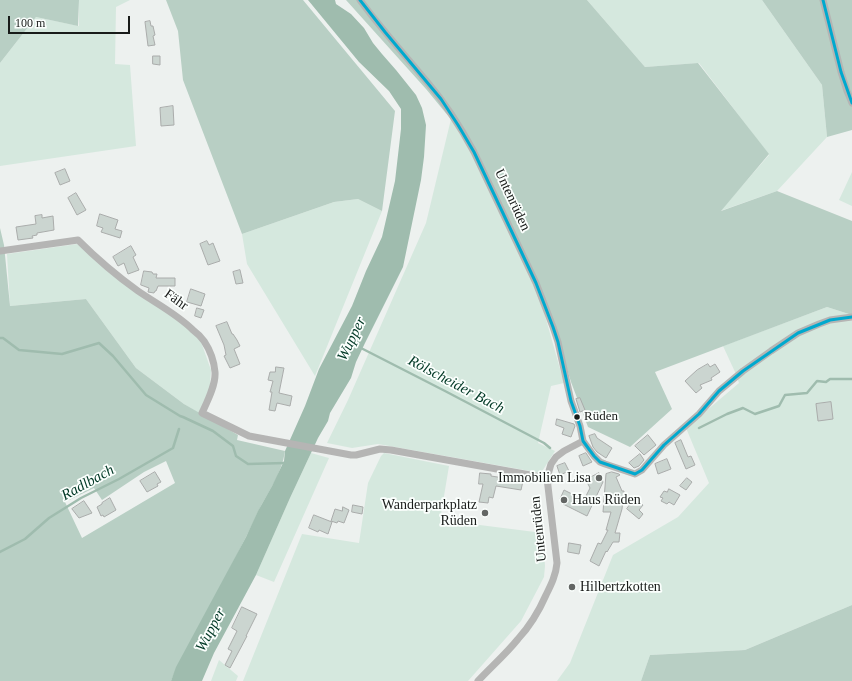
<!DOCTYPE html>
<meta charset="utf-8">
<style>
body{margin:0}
#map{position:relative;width:852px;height:681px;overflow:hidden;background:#edf1ef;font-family:Georgia,serif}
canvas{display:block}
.scale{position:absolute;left:8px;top:16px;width:122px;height:18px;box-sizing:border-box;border:2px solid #181b19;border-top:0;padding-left:5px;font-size:12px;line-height:14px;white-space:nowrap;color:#181b19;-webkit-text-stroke:3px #fbfffd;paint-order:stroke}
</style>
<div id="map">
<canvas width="852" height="681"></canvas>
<div class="scale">100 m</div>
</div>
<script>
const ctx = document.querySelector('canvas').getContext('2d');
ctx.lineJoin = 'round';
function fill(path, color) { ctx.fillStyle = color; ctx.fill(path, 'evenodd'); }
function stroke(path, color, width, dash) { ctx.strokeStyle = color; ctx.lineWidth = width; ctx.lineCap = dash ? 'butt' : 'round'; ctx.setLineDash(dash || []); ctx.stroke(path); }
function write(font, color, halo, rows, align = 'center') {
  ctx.font = font + ' Georgia,serif'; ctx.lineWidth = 3.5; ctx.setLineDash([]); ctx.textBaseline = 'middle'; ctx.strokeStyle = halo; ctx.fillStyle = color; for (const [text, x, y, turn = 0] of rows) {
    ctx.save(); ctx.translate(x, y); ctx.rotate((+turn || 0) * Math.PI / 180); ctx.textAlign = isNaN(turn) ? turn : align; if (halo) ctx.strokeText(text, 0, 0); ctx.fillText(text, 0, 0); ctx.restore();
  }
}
fill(new Path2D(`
 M79,0H130L116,7L115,64L130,65L136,146L0,166V63L36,17L79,26Z
 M587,0H762L822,85L827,137L777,191L720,211L769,155L699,63L645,67Z
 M451,119L471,153L534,284L542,305L564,383L551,386L538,443L555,451L541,473L378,444L352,448L327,443L348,400L426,223Z
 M852,172V206L839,200Z
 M358,199L382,211L315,376L247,264L242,234L334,202Z
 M77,244L180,322L200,339L211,370L210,386L200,414L184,404L136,368L86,299L10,306L7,254Z
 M827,307L852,315V605L745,650L650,655L641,681H557L570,663L613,555L678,517L709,483L686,428L739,383L735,372L723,346Z
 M311,453L329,458L274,582L256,575L290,498Z
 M384,453L449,466L440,520L543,533L545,566L544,577L521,621L468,681H243L302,534L359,543L368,483L381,456Z
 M219,660L238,676L236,681H211Z`), '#d5e8de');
fill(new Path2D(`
 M0,0H79L78,26L36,17L0,63Z
 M166,0H303L395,111L382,211L358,199L334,202L242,234L183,80L178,31Z
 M346,0H587L645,67L698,63L769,154L721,211L777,191L852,221V315L827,307L655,372L672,409L630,447L588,427L571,382L546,301L477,151L426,89Z
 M762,0H852V130L827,137L822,85Z
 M0,228L4,245L10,306L86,299L136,368L184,404L238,435L237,440L285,451C282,474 267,493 258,512C254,521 250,529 246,537C224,581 200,624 177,667L171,681H0ZM166,461L175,483L82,538L65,502L94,488L102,500L144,472Z
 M852,605V681H641L650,655L745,650Z`), '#b8cfc4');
fill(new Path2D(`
 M308,0H335L336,4L351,14L364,28L373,43L382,54L396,70L416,95L422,108L426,125L424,157L421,180L403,267L365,343L356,362L351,378L330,413L328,421L318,438L290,498L256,575L214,653L202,681H171L176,667L246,537L258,511L272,486L284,461L285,451L305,406L319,369L352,306L366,271L382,237L395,181L401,129V109L389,91L359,62Z`), '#9fbcae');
stroke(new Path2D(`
 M0,338H3L19,350L62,354L99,343L113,356L146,395L180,416L183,417L213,431L233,446L236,456L248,464L285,463
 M359,347L445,391L544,443L550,448
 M699,428L727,414L743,408L755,414L779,406L785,395L807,393L817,381L826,382L830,379H852
 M0,552L25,539L49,518L81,498L119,479L173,448L179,429`), '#9fbcae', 2.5);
const building = new Path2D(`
 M150,21L151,26H153L155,35L153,36L155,45L148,46L145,22Z
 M153,56H160V65L153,64Z
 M173,106L174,125L161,126L160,108Z
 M65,169L70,181L60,185L55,173Z
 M76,193L86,210L77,215L68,198Z
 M100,214L118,220L115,229L122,231L120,238L101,232L103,228L97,226Z
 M42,215V218L53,216L54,230L37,233V235L32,236L33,238L18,240L16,227L36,224L35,216Z
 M207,241L209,245L213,243L220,261L208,265L200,244Z
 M131,246L136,255L133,257L139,270L128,274L124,263L118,266L113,257Z
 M240,270L243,283L236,284L233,272Z
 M144,271L152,272L153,274H157L156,278H175V286H158L156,291H155L154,293L148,292L149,288L141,285Z
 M191,289L205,294L201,306L187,302Z
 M197,308L204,310L201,318L195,316Z
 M227,322L232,334H233L237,340L240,346L234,349L240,364L230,368L224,356L226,355L224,345L216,326Z
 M708,364L710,367L715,364L720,372L711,378L712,380L700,385L702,388L696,393L685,381L697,370Z
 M276,367L284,368L279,393L292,396L290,406L277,403L275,411L269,410L272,392H270L273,381L268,380L270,372H275Z
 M580,398L585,410L580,412L576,399Z
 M831,402L833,419L818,421L816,404Z
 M557,419L574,424L575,426L571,437L562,434L564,428L556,425Z
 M595,434L597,438L612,448L606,458L597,452L593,447L589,436Z
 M648,435L656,445L644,455L635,446Z
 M681,440L688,457L691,456L695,465L686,469L675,443Z
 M586,453L592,462L583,466L579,456Z
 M640,454L644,460L639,466L634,468L629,463Z
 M667,459L671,469L658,474L655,464Z
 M565,463L569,471L560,475L557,466Z
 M155,472L161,482L157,484L158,486L147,492L140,481Z
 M612,472L619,474L620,475L616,477L622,491H624L622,509L615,533H620L619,542H613L607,552L606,551L599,566L590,561L598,543L601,544L608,530H606L611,512H603L606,474Z
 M480,473L491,474V476L523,481L521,490L496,486L493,498L489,497L488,503L479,502L483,484H479Z
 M599,473L603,482L587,516L563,504L564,501L560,499L564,490L584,500L590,488L586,480Z
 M687,478L692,482L686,490L680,486Z
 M669,489L680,495L674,505L669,502L667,504L661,501L663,498L660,497L664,491L667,492Z
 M110,498L116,510L104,517L103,515L101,516L97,507L102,504V503Z
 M634,499L643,505L639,510L643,514L639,519L627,509Z
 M84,501L92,513L79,518L72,509Z
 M353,505L363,507L362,514L352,512Z
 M343,507L349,510L344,523L338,521L337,523L331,521L335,509L342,511Z
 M314,515L332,522L328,534L319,530L318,532L309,528Z
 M569,543L581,545L579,554L568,552Z
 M242,607L257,614L246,636H247L230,668L225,665L232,651L228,649L237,631L232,628Z`);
fill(building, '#cbd5d0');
stroke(building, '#aaacab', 1);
stroke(new Path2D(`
 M360,0C381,29 405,55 428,83C446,104 461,128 474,152L536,283L553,327L558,342L571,401L580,426L583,441L594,456L600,462L605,464L635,474L642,470L664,445L699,414L719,391L743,371L771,351L798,333L819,324L830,320L852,317
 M823,0L841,72L847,91L852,103
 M0,251L78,240C96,258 117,276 138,291C157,304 177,314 193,330C197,333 201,337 204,341C210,350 214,361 215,372C216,385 207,402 202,413L249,436L351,455H356L380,449L391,450L547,478
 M478,681C491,667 506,654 518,639C530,626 539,611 546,595C551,585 556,575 557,563L547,478L551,464L556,457L564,451L583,441`), '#b5b5b4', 7);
stroke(new Path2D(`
 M360,0L385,32L441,99L458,125L474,152L536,283L553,327L558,342L571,401L580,426L583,441L594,456L600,462L635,474L642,470L664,445L699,414L719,391L743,371L798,333L830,320L852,317
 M823,0L841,72L852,103`), '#00a9ce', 3);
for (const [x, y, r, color] of [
 [577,417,3.5,"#181b19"],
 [599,478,4,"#636664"],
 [564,500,4,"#636664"],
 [485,513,4,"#636664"],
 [572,587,4,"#636664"]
]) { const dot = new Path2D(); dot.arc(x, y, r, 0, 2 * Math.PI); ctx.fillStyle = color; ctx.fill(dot); stroke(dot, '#fbfffd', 1.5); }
write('13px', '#181b19', '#fbfffd', [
 ["Rüden",584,417]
], 'left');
write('14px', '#181b19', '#fbfffd', [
 ["Untenrüden",512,200,65],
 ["Fähr",176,300,35],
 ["Untenrüden",539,529,-96]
]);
write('14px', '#181b19', '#fbfffd', [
 ["Immobilien Lisa",591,478],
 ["Haus Rüden",572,500,"left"],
 ["Wanderparkplatz",477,505],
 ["Rüden",477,521],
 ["Hilbertzkotten",580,587,"left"]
], 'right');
write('italic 15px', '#003825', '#fbfffd', [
 ["Wupper",352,339,-64],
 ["Rölscheider Bach",456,385,28],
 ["Radlbach",88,483,-29],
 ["Wupper",211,630,-62]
]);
</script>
